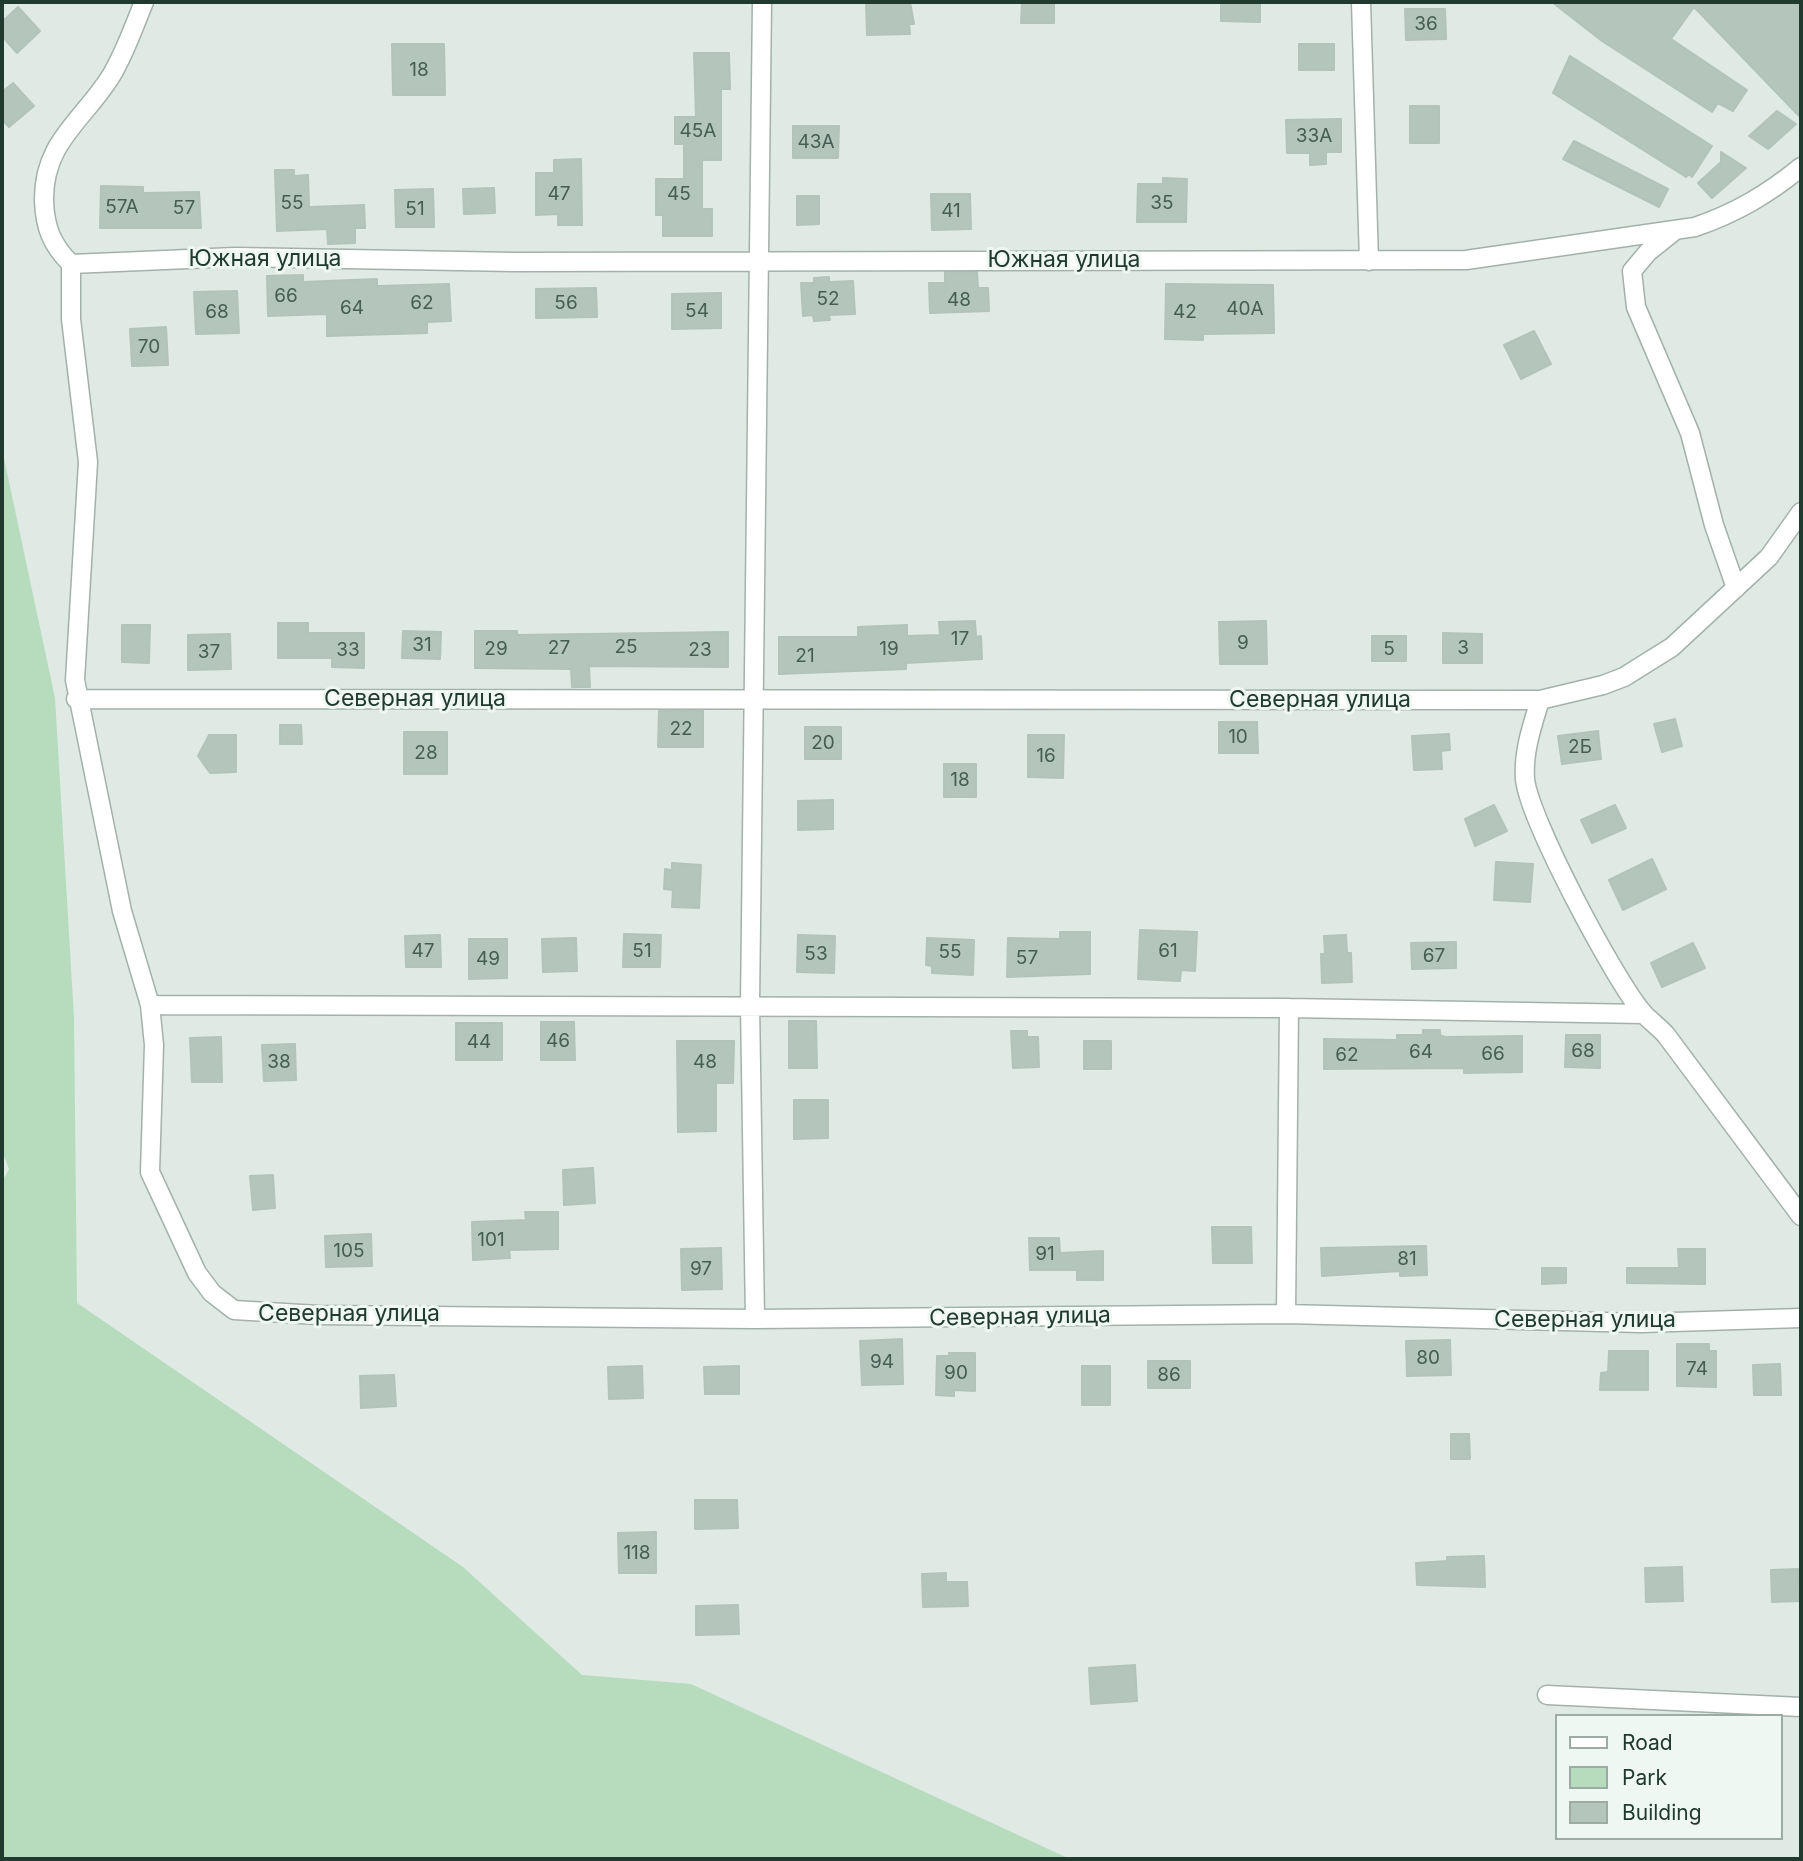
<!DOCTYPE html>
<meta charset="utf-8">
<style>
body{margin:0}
#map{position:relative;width:1803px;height:1861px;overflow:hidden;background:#dfeae4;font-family:Inter,sans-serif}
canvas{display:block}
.frame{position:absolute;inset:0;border:4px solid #203a30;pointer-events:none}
.legend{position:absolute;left:1555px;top:1714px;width:228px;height:126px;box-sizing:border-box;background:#eff7f2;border:2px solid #9caba4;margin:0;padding:9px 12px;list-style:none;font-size:21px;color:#203a30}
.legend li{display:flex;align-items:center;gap:14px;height:35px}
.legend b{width:35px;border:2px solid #9caba4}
</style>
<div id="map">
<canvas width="1803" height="1861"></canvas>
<div class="frame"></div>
<ul class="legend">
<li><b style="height:9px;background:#fff"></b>Road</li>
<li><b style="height:19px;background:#b7dbbd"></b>Park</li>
<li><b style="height:19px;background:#b4c5bc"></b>Building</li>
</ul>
</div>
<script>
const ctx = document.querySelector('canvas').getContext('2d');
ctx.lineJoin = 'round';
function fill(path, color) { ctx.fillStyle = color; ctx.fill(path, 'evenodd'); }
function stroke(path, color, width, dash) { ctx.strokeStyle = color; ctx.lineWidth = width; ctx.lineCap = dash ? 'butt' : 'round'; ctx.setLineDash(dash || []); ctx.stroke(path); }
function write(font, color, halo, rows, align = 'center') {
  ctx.font = font + ' Inter,sans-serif'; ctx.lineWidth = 6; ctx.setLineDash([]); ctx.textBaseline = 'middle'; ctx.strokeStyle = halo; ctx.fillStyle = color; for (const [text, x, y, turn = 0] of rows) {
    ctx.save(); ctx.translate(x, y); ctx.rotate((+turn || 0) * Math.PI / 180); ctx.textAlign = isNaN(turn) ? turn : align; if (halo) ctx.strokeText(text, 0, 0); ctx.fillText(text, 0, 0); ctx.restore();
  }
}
fill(new Path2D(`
 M2,449L55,698L74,1018L77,1303L463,1567L582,1675L691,1684L1070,1859H2V1182L9,1169L2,1151Z`), '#b7dbbd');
const building = new Path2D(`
 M866,2H910L914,24H909L910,34L867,35Z
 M1022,2H1054V23H1021Z
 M1221,2H1260V22L1221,21Z
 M1552,2H1801V118L1694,7L1671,39L1747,90L1733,111L1718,103L1712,112L1602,41Z
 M18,7L40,31L17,53L2,36V22Z
 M1405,9H1445L1446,39L1406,40Z
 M392,44H444L445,95H393Z
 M1299,44H1334V70H1299Z
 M694,53H729L730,89H721V160H702V209H712V236H663V215H656V179H684V144H675V117H696Z
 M1570,56L1712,146L1692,177L1689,174L1686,177L1553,93Z
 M13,83L34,106L9,127L2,119V92Z
 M1410,106H1439V143H1410Z
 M1777,111L1796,124L1768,149L1749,136Z
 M1341,119V152H1326V164L1310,165V153H1287L1286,120Z
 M793,126H839L838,158H793Z
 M1574,141L1668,189L1659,207L1563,159Z
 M1721,152L1746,168L1712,198L1698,183L1721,162Z
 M581,159L582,225H558V214L536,215V173H554V160Z
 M275,170H294V176L308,175L309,207L364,205L365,228H355V243L328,244L327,229L277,231Z
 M1163,178L1187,179L1186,222H1137L1138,184H1163Z
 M101,186L143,187V193L199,192L201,228H100Z
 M494,188L495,213L464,214L463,189Z
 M433,189L434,227H396L395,190Z
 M931,194H970L971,229L932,230Z
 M797,196H819V224L797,225Z
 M945,272H977L978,288H988L989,311L930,313L929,283H945Z
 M303,275V282L377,279V286L449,284L451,321L427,322V333L327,336V314L268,316L267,276Z
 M829,277V282L853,281L855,314L829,315L830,320L814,321L813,315L803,316L801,283H814V278Z
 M1166,284L1273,285L1274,333L1203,334V340L1165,339Z
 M596,288L597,317L536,318V289Z
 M237,291L239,333L196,334L194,292Z
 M721,293V328L672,329V294Z
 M166,327L168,365L132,366L130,329Z
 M1534,331L1551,364L1521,379L1504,345Z
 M975,621L976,637L981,636L982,659L906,663V669L779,674V637H858V627L907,625V636L940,635L939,622Z
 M1266,621L1267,664H1220L1219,622Z
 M278,623H308V633H364V668L332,667V658H278Z
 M122,625H150L149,663L122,662Z
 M403,631L441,632L440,659L402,658Z
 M475,631H517V635L728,632V667L589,666L590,687H572L571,669L475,668Z
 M1443,633L1482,634V663H1443Z
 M230,634L231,669L188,670V635Z
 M1372,636H1406V661H1372Z
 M659,711H703V747H658Z
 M1675,719L1682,746L1662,752L1654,724Z
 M1219,722H1257L1258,753H1219Z
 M280,725H301L302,744H280Z
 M805,727H841V759H805Z
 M1598,731L1601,759L1562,764L1558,736Z
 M404,732H447V774H404Z
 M1449,734L1450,750L1441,751L1442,769L1414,770L1412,736Z
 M209,735H236V772L210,773L198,756Z
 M1028,735H1064L1063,778L1028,777Z
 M944,764H976V797H944Z
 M833,800V829L798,830V801Z
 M1494,805L1507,831L1475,846L1465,819Z
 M1615,805L1626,828L1592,843L1581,820Z
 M1652,859L1666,889L1623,910L1609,880Z
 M1496,862L1533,864L1530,902L1494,900Z
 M672,863L701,865L699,908L672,907L673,890L664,889L665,869L672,870Z
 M1140,930L1197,932L1195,971L1181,970L1180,981L1138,979Z
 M1060,932H1090V974L1007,977L1008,938L1060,939Z
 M624,934L661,935L660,967H623Z
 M440,935L441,967H406L405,936Z
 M798,935L835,936L834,973L797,972Z
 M1346,935L1347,953H1351L1352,982L1322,983L1321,954H1325L1324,936Z
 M576,938L577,971L543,972L542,939Z
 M927,938L974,940L973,975L932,973V966L926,965Z
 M469,939H507V978L469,979Z
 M1456,942V968L1412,969L1411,943Z
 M1693,943L1705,968L1662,987L1651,963Z
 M789,1021H816L817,1068H789Z
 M541,1022H574L575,1060H541Z
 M456,1023H502V1060H456Z
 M1423,1030H1440V1035L1445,1037L1522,1036V1072L1464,1073V1068L1324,1069V1039L1397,1040V1035H1423Z
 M1011,1031H1027V1037H1038L1039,1067L1013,1068Z
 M1566,1035H1600V1068L1565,1067Z
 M221,1037L222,1082H192L190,1038Z
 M677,1041H734L733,1083H716V1131L678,1132Z
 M1084,1041H1111V1069H1084Z
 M295,1044L296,1080L264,1081L262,1045Z
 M794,1100H828V1138L794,1139Z
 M593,1168L595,1203L564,1205L563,1170Z
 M273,1175L275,1208L253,1210L250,1176Z
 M525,1212H558V1249L509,1250L510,1258L473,1260L472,1222L526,1220Z
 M1212,1227H1251L1252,1263H1213Z
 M371,1234L372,1266L326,1267L325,1236Z
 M1029,1238H1059L1060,1253L1103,1251V1280H1077V1270H1030Z
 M1426,1246L1427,1275L1400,1276V1271L1322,1276L1321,1248Z
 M721,1248L722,1289L682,1290L681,1249Z
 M1678,1249H1705V1284L1627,1283V1268H1679Z
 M1542,1268H1566V1283L1542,1284Z
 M902,1339L903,1384L862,1385L860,1341Z
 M1450,1340L1451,1375L1407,1376L1406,1341Z
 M1677,1344H1709V1351H1716V1387L1677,1386Z
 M1609,1351H1648V1390H1600L1601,1373L1608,1372Z
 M949,1353H975V1391L954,1390V1396L936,1395L937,1356H949Z
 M1148,1361H1190V1388H1148Z
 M1780,1364L1781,1395H1754L1753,1365Z
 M642,1366L643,1398L609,1399L608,1367Z
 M739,1366V1394H705L704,1367Z
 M1082,1366H1110V1405H1082Z
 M394,1375L396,1406L361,1408L360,1376Z
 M1451,1434H1469L1470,1459H1451Z
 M695,1500H737L738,1528L695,1529Z
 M656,1532V1573H619L618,1533Z
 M1484,1556L1485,1587L1417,1585L1416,1563L1447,1561V1557Z
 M1682,1567L1683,1601L1646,1602L1645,1568Z
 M1798,1569L1799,1601L1772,1602L1771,1570Z
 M946,1573V1582H967L968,1606L923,1607L922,1574Z
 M738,1605L739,1634L696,1635V1606Z
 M1135,1665L1137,1701L1091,1704L1089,1668Z`);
fill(building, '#b4c5bc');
stroke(building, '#b1c3ba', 2);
const street = new Path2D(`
 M144,2C134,26 125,53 111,76C83,121 43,142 44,201C45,228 52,245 71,264L235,257L514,262L1466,260L1695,227C1736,213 1768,194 1801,167
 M1361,2L1369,261
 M1673,232L1648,252L1632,271L1636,307L1690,433L1714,525L1736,588
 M71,264V319L88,462L75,680L122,911L150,1005L154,1045L150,1172L197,1273L212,1293L234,1310L318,1315L755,1319L1286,1314L1641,1323L1801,1318
 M76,699L1540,700L1603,685L1624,677L1672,647L1769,557L1801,512
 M1540,700C1532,726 1523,752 1525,779C1529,819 1615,981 1643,1013C1650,1021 1659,1027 1666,1035L1801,1216
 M150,1005L1289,1008L1644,1014
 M1286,1314L1289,1008
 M755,1319L750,1005L762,2
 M1547,1695L1801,1707`);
stroke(street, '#a2b2aa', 21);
stroke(street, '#fff', 18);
write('19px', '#455d53', null, [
 ["36",1426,24],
 ["18",419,70],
 ["45А",698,131],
 ["33А",1314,136],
 ["43А",816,142],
 ["47",559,194],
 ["45",679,194],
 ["55",292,203],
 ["35",1162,203],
 ["57А",122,207],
 ["57",184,208],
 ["51",415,209],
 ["41",951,211],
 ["66",286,296],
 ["52",828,299],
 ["48",959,300],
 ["62",422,303],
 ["56",566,303],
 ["64",352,308],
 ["40А",1245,309],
 ["54",697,311],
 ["68",217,312],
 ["42",1185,312],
 ["70",149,347],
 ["17",960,639],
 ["9",1243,643],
 ["31",422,645],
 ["25",626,647],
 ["27",559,648],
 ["3",1463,648],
 ["29",496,649],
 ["19",889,649],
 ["5",1389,649],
 ["33",348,650],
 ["23",700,650],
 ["37",209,652],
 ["21",805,656],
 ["22",681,729],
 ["10",1238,737],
 ["20",823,743],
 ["2Б",1580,747],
 ["28",426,753],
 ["16",1046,756],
 ["18",960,780],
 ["47",423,951],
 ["51",642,951],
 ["61",1168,951],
 ["55",950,952],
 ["53",816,954],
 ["67",1434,956],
 ["57",1027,958],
 ["49",488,959],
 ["46",558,1041],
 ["44",479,1042],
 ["68",1583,1051],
 ["64",1421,1052],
 ["66",1493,1054],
 ["62",1347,1055],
 ["38",279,1062],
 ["48",705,1062],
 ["101",491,1240],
 ["105",349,1251],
 ["91",1045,1254],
 ["81",1407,1259],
 ["97",701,1269],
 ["80",1428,1358],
 ["94",882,1362],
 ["74",1697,1369],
 ["90",956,1373],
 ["86",1169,1375],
 ["118",637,1553]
]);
write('23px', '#203a30', '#eff7f2', [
 ["Южная улица",265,259],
 ["Южная улица",1064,260],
 ["Северная улица",415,699],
 ["Северная улица",1320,700],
 ["Северная улица",349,1314],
 ["Северная улица",1020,1317,-1],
 ["Северная улица",1585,1320]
]);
</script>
